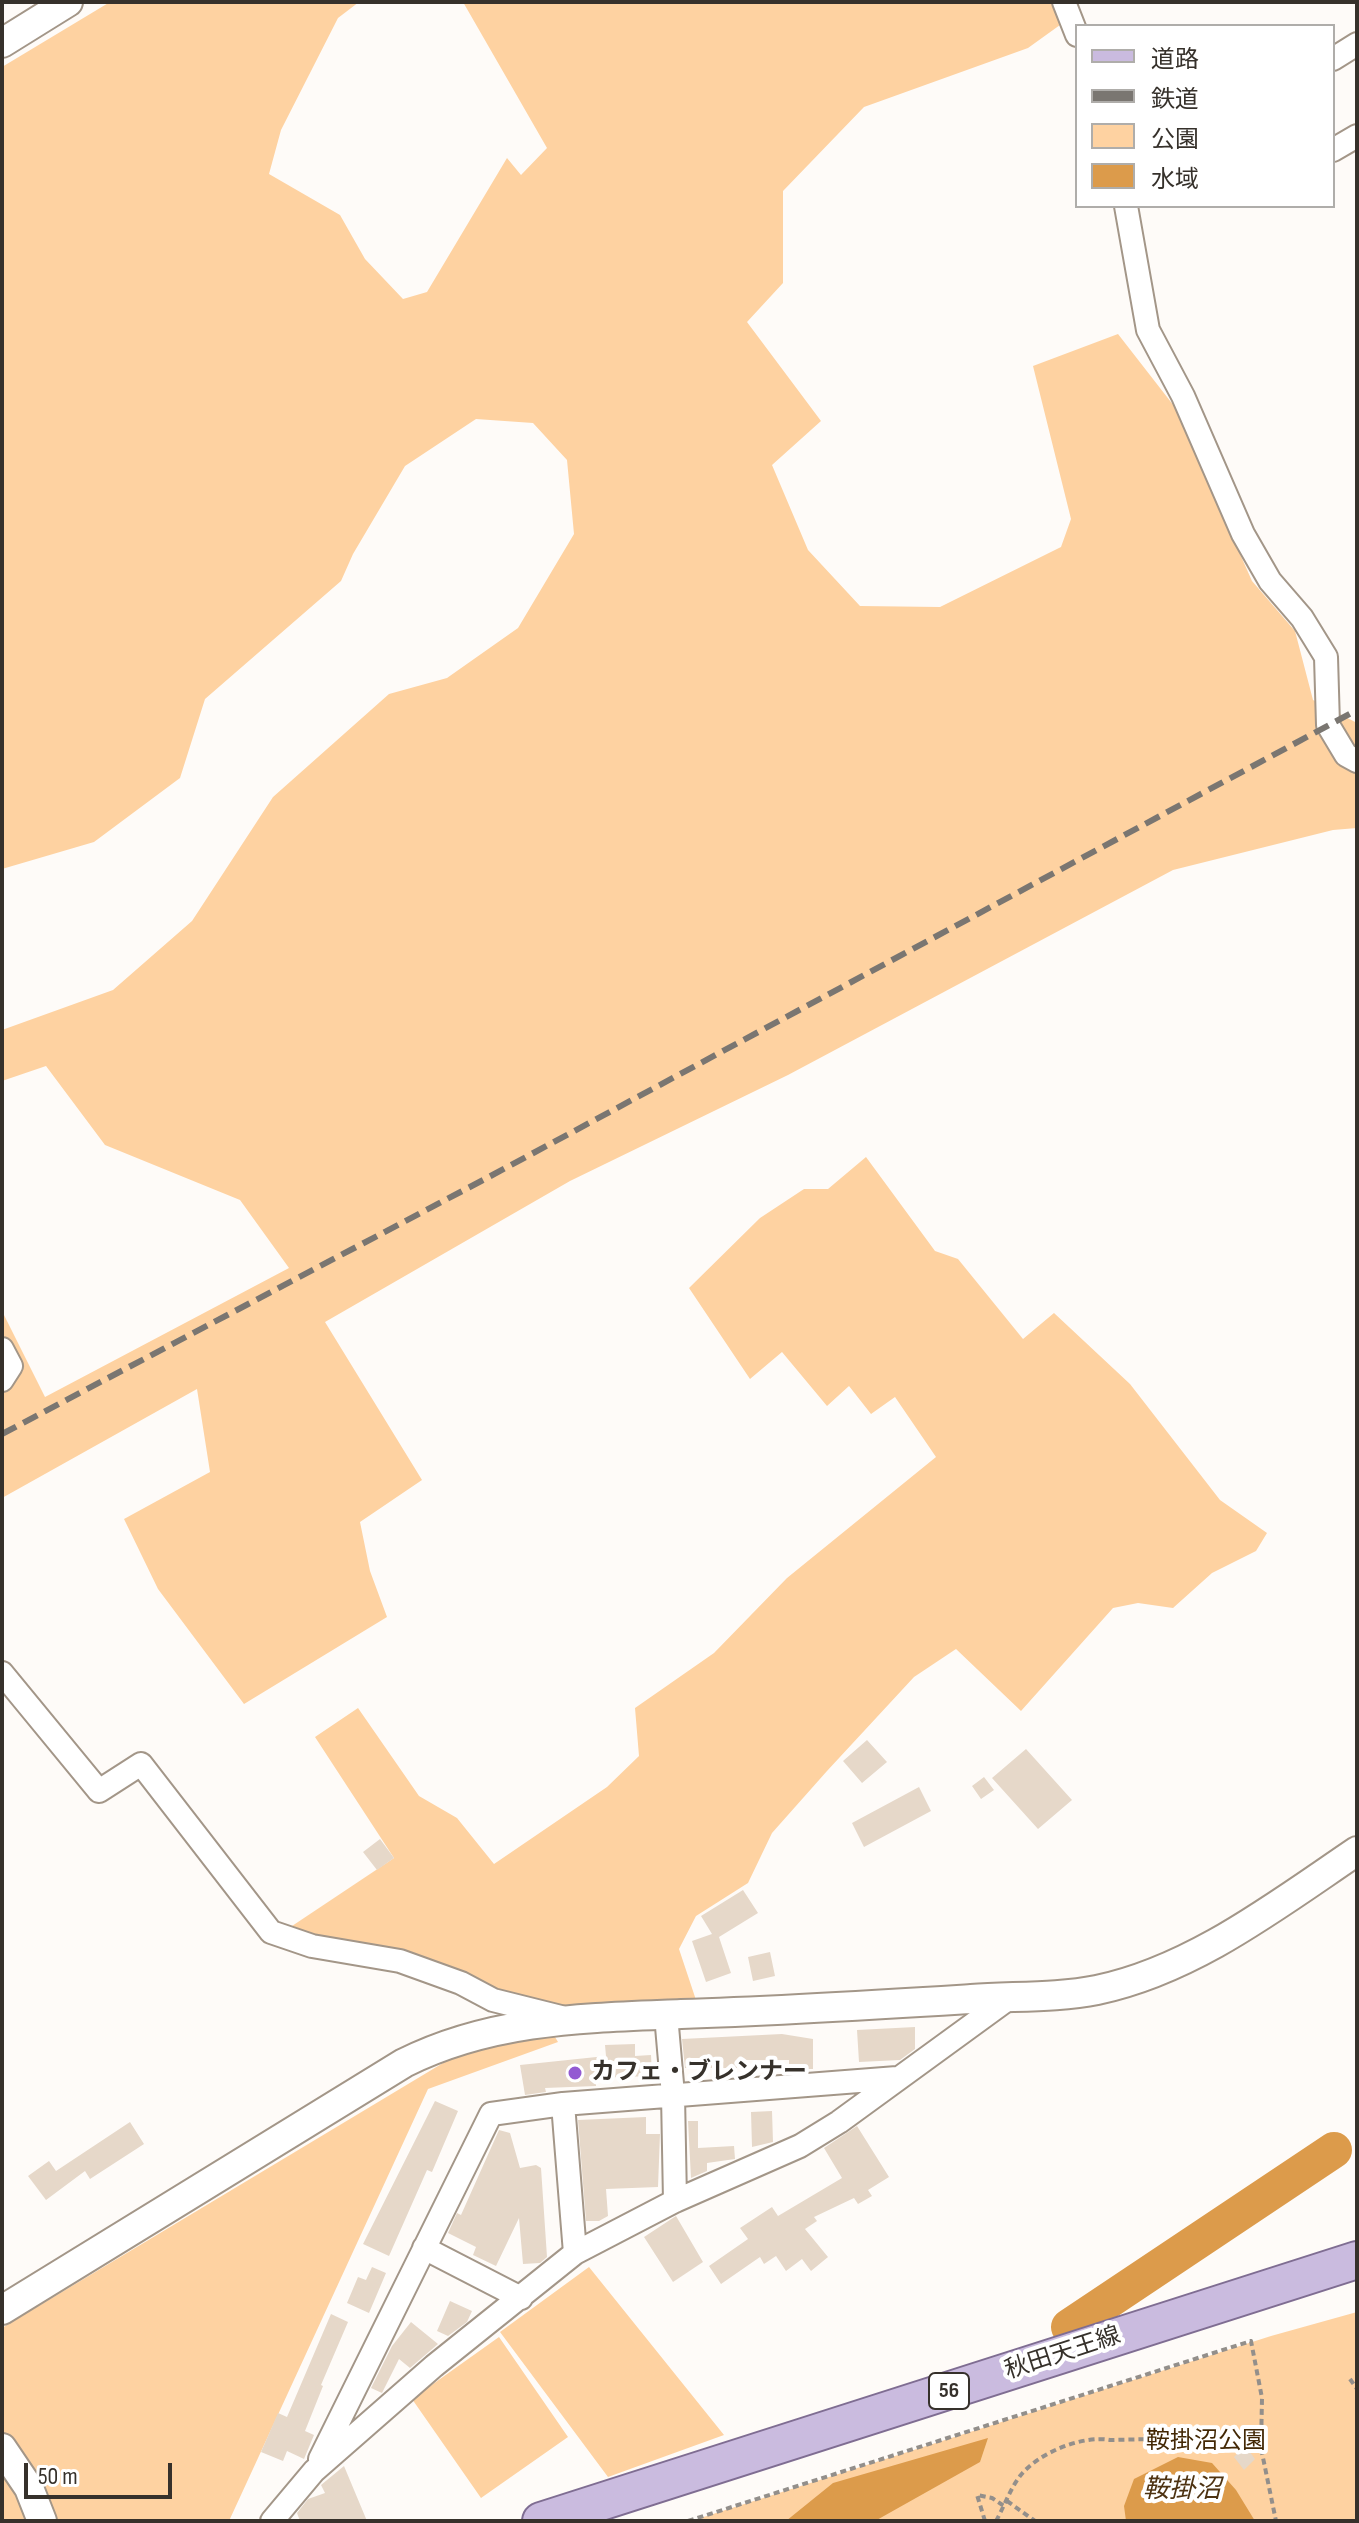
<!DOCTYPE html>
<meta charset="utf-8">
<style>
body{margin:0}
#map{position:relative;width:1359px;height:2523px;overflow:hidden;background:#fefbf8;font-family:"Sofia Sans Condensed","Noto Sans JP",sans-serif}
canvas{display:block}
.frame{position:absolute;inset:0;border:4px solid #36312b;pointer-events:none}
.legend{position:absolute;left:1075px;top:24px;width:260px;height:184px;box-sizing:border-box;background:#fff;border:2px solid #afadaa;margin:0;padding:10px 14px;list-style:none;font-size:24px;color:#36312b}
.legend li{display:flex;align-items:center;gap:16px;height:40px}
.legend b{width:40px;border:2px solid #afadaa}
.scale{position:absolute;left:24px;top:2463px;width:148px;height:36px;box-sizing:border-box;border:4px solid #36312b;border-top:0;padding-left:10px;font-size:24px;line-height:28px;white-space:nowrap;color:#36312b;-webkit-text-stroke:6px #fff;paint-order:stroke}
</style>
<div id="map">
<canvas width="1359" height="2523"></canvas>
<div class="frame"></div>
<ul class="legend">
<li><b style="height:10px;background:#cabbdf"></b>道路</li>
<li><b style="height:10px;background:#7a7671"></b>鉄道</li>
<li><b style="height:22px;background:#fed2a1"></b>公園</li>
<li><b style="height:22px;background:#dc9b4b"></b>水域</li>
</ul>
<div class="scale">50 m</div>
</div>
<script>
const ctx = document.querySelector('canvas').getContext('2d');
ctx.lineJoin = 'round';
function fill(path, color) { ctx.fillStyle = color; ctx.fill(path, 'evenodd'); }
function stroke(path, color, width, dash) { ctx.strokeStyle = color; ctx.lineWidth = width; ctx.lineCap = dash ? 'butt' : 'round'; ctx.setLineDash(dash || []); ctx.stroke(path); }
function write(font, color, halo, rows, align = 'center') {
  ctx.font = font + ' "Sofia Sans Condensed","Noto Sans JP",sans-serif'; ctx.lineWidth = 8; ctx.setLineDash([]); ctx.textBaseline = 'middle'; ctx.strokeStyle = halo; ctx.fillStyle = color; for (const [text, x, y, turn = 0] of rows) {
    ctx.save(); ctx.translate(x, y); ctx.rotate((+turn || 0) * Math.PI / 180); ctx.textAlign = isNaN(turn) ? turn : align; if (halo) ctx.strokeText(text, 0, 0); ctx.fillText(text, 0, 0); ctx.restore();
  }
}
fill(new Path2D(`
 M110,2H359L338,18L281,130L269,174L340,215L365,259L403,299L427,292L507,158L521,175L547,148L463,2H1051L1060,25L1028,48L864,107L783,191V283L747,322L821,421L772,465L808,550L860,606L940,607L1061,547L1071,519L1033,366L1118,334L1174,406L1252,581L1295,631L1313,700L1357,723V828L1333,830L1173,870L788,1075L570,1181L325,1322L422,1480L360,1522L370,1571L387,1617L244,1704L158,1589L124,1519L210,1472L197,1389L2,1498V1311L45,1397L289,1268L240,1200L105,1145L46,1066L2,1081V1030L113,990L192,921L273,797L389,694L447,678L518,628L574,534L567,460L533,423L476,419L405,466L353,554L341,581L205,699L180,778L94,842L2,869V67Z
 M866,1157L935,1251L958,1259L1023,1339L1054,1313L1130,1384L1220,1500L1267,1533L1256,1551L1212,1573L1173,1608L1138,1603L1113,1608L1021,1711L956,1649L914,1677L827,1771L772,1833L748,1883L696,1916L679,1949L697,2003L570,2009L286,1930L394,1858L315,1737L358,1708L419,1796L457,1818L494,1864L607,1787L639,1756L635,1708L714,1653L787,1578L936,1457L895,1397L871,1414L849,1386L827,1406L782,1352L750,1379L689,1288L760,1218L804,1189H828Z
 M555,2037L558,2042L428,2089L229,2521H2V2328L463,2051L503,2041Z
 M589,2267L724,2435L608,2477L500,2332Z
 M1357,2312V2521H691L1271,2336Z
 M499,2337L568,2437L481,2498L412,2399Z`), '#fed2a1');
fill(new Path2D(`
 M988,2438L980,2462L875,2521H786L833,2483Z
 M1178,2457L1212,2463L1236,2490L1255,2521H1126L1124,2506L1134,2479Z`), '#dc9b4b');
stroke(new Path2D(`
 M1069,2327L1334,2150`), '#dc9b4b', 36);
fill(new Path2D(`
 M867,1740L887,1762L862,1783L843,1761Z
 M1026,1749L1072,1800L1038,1829L992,1778Z
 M984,1777L994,1790L981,1799L972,1786Z
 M919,1787L931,1811L864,1847L852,1823Z
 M380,1839L394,1858L377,1870L363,1852Z
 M743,1890L758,1913L719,1937L731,1973L706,1982L692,1941L712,1934L701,1916Z
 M770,1952L775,1976L753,1981L748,1957Z
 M915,2027V2049L900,2060L859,2062L857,2030Z
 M782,2034L813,2039V2069H789V2060H737V2068H685L682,2039Z
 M635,2044V2056L651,2055L652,2076L596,2078V2086L545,2088L546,2092L525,2095L520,2065L606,2056L605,2045Z
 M435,2101L458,2111L432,2172L427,2170L389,2256L363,2244Z
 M772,2111L773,2142L752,2147L751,2112Z
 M646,2117V2134H660L658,2187L606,2189L608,2216L599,2221H586L578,2120Z
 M688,2121H698V2148L734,2146L735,2159L707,2163V2171L691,2178Z
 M130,2122L144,2144L90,2179L85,2171L46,2200L28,2176L49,2161L56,2171Z
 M857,2126L889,2177L868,2190L872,2196L858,2204L854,2198L814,2217L817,2221L805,2229L828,2257L811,2271L802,2259L786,2271L776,2256L764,2264L760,2257L721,2284L709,2266L748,2239L740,2228L772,2207L778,2216L842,2178L824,2148Z
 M499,2130L510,2133L520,2168L536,2165L541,2168L547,2257L540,2263L523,2264L519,2218L496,2266L473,2255L476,2247L448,2233L457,2213L461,2215Z
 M676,2216L703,2262L673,2282L644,2237Z
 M372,2267L386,2273L369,2313L347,2303L358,2277L366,2280Z
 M450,2301L472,2311L467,2322L448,2336L437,2331Z
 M331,2314L348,2322L321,2385L323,2386L305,2431L314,2435L304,2459L287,2451L283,2461L261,2452L278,2413L287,2417Z
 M411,2322L438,2344L410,2368L399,2359L382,2393L371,2388L392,2346Z
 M1245,2445L1255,2459L1244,2470L1234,2457Z
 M344,2466L367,2521H300L297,2513L308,2499L325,2493L321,2485Z`), '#e6d8c9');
const minor = new Path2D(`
 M1064,2L1077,35
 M1333,59L1357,44
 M1333,150L1357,136
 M1126,206L1148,330L1183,396L1243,534L1270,581L1302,618L1326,657L1328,725L1346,755L1357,761
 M2,1349L11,1366L2,1380
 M2,1673L99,1791L141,1764L271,1932L312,1946L400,1961L461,1983L493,2000L561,2017
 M666,2015L673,2095L675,2201
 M563,2104L575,2253
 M424,2248L521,2298
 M320,2459L491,2114L563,2104L897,2078
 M272,2521L314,2471L434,2366L575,2253L675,2201L800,2146L839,2122L1012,1996`);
const tertiary = new Path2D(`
 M2,43L68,2
 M2,2310L404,2063C492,2019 585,2018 681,2014C778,2011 874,2005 971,1999C1012,1996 1057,1998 1097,1990C1193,1970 1277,1905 1357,1851
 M2,2448L29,2488L42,2521`);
const primary = new Path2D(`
 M541,2521L1357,2260`);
stroke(minor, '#a39688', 26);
stroke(tertiary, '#a39688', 32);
stroke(primary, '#7f6d92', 40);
stroke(new Path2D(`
 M1350,2379L1357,2389
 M1007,2501L1035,2521
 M688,2521L1251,2341L1262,2398L1261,2448L1276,2521
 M985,2521L977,2495L992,2498L1004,2506
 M996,2521C1004,2507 1010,2489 1020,2476C1038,2453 1082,2435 1110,2440L1243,2437L1261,2448`), '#938f8b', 4, [6, 4]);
stroke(minor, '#fff', 22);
stroke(tertiary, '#fff', 28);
stroke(primary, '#cabbdf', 36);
stroke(new Path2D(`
 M2,1434L485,1179L1357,710`), '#7a7671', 6, [16, 8]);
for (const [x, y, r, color] of [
 [575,2073,8,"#935ad2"]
]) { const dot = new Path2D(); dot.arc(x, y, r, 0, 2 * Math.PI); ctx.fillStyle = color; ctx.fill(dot); stroke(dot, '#fff', 3); }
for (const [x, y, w] of [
 [949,2391,40]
]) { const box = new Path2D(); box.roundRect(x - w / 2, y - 18, w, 36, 6); ctx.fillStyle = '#fff'; ctx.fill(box); stroke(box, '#36312b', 2); }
write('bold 22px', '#36312b', null, [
 ["56",949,2391]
]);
write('bold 24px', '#36312b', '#fff', [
 ["カフェ・ブレンナー",591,2073]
], 'left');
write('24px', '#36312b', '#fff', [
 ["秋田天王線",1063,2354,-18]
]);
write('24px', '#432805', '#fff', [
 ["鞍掛沼公園",1206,2442]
]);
write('italic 26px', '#4e3312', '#fff', [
 ["鞍掛沼",1182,2490]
]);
</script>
